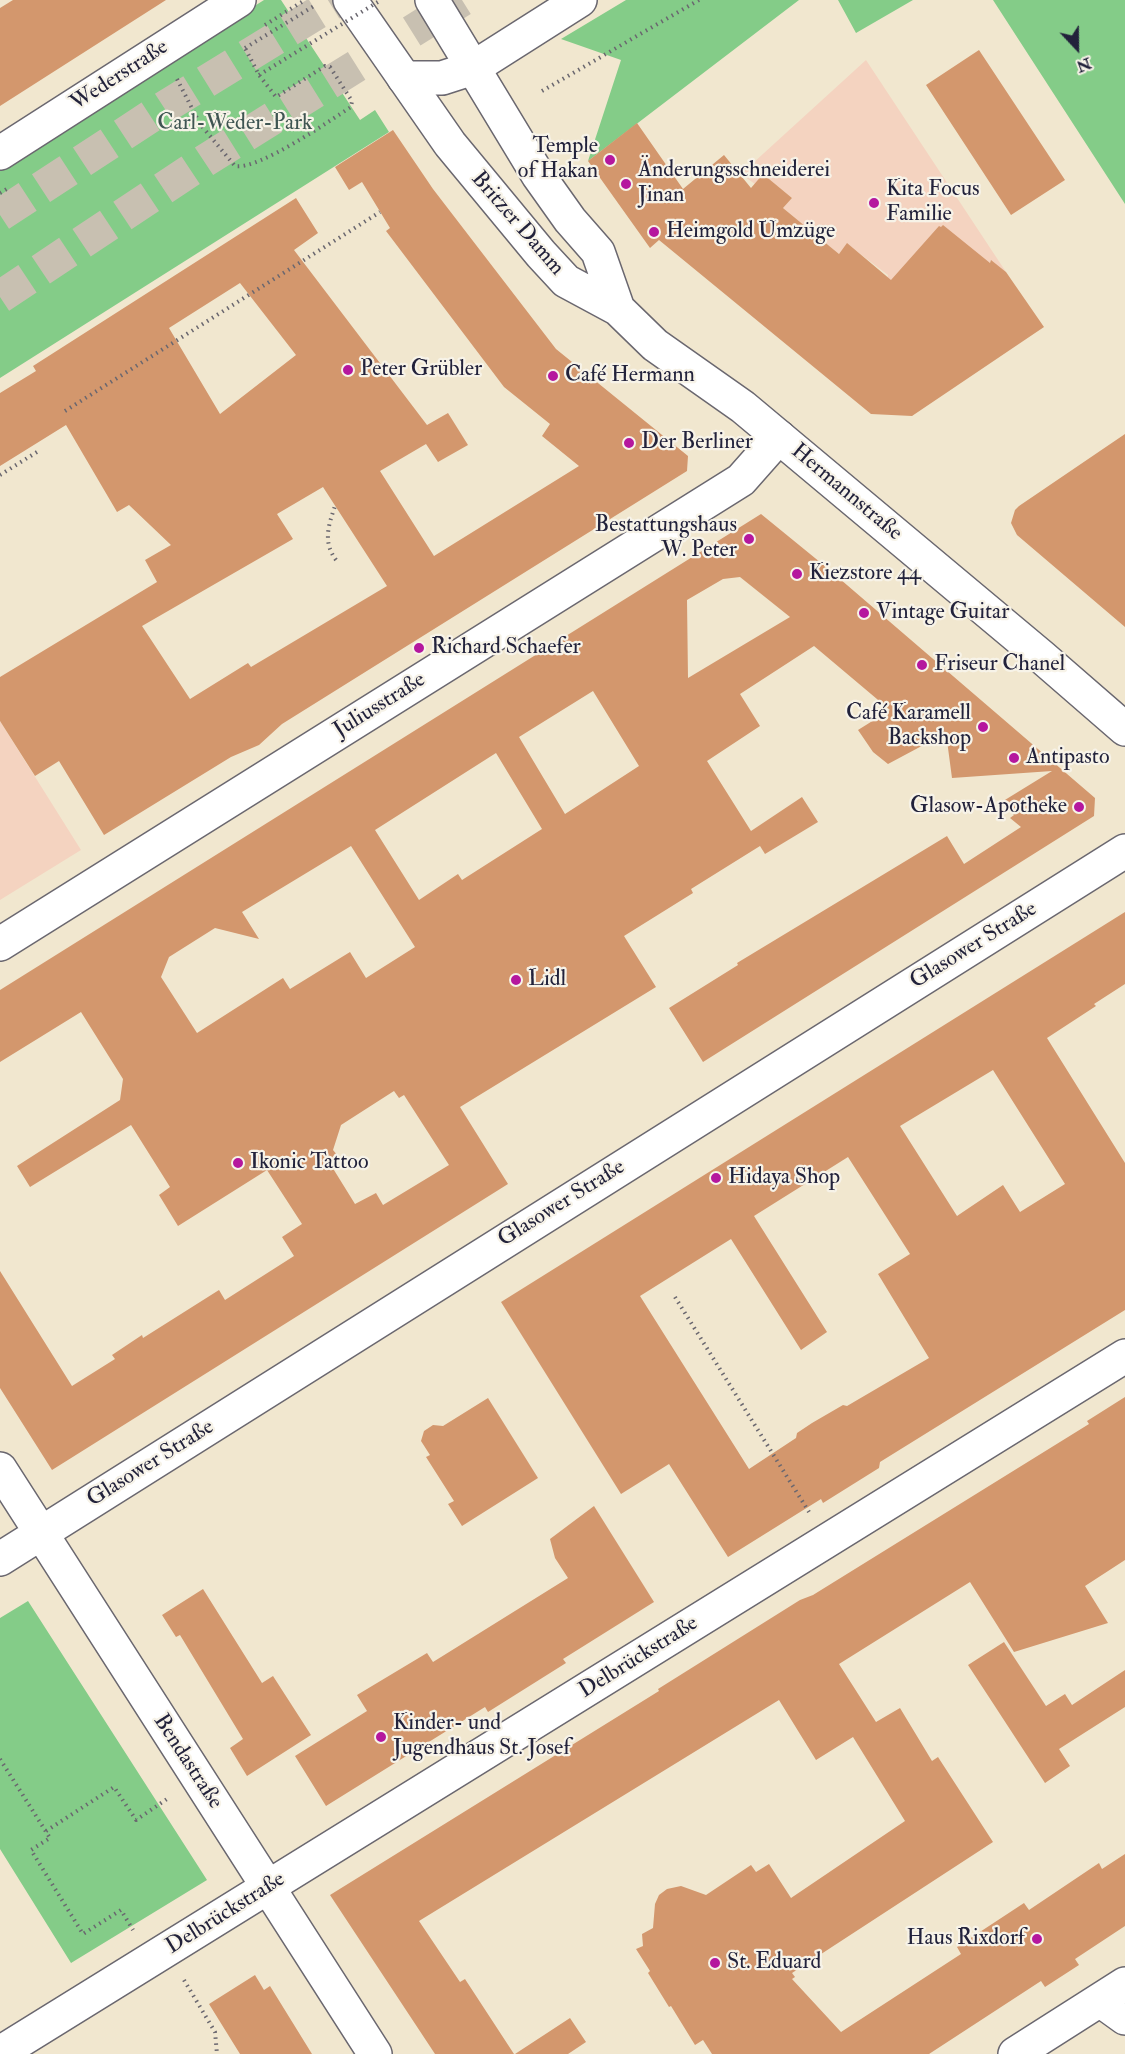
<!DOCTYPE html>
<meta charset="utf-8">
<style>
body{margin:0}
#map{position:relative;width:1125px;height:2054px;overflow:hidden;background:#f1e7cf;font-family:"IM FELL Double Pica",serif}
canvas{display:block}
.north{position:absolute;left:1047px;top:18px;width:60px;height:60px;-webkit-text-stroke:4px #f7f3e8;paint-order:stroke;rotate:158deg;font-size:16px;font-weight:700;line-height:24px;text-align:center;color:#22223b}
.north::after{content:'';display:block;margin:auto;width:21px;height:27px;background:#22223b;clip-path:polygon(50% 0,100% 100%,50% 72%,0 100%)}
</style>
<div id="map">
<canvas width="1125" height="2054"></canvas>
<div class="north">N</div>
</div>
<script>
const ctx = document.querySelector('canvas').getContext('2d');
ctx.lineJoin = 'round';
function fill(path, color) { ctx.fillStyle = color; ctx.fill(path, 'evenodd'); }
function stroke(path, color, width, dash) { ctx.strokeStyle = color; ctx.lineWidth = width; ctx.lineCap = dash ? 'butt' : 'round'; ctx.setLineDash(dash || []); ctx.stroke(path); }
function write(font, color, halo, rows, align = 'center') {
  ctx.font = font + ' "IM FELL Double Pica",serif'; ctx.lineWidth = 4.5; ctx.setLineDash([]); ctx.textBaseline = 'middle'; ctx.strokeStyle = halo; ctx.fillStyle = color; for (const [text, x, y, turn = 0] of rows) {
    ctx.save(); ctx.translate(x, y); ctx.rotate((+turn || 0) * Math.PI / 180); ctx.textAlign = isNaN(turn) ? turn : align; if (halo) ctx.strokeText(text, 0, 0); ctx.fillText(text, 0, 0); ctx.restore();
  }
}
fill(new Path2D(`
 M866,60L1006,272L991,261L979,276L885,290L888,275L847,244L839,254L783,208L792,198L764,175L755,184L741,174Z
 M0,721L81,850L0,900Z`), '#f4d3c0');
fill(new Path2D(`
 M264,0H281L360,120L375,110L389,132L0,378V168Z
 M626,0H799L588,161L621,60L561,39Z
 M838,0H913L856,33Z
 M993,0H1125V204Z
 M28,1601L207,1880L71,1963L0,1849V1618Z`), '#84cc88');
fill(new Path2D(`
 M13,0H166L0,106V8Z
 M979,50L1065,180L1011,215L926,85Z
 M637,123L683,189L724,155L751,188L763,174L792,198L783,208L839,254L847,243L891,280L939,226L941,227L943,225L990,263L991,260L1006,272L1044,327L912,416L871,414L659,240L650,248L588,161Z
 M393,130L433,189L556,349L688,456L687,471L306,709L282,724L259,745L231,757L104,835L59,761L35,776L0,721V677L157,582L145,560L171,545L129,505L117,512L66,425L0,466V393L36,371L33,366L296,198L318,233L294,250L427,425L448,413L468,445L438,462L426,444L380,471L434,556L579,466L542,436L550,424L504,387L386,231L390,228L362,182L349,190L335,167ZM240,283L296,355L220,414L169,328ZM323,487L387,586L251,667L248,663L190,699L142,626L293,539L277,514Z
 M1125,434V627L1017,535L1011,523L1015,510L1019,506Z
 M761,514L826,567L1095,798L1094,816L703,1062L669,1008L738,965L737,963L947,836L964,864L1021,827L1010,818L1014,815L1000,803L1052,771L952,778L946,733L888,764L873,752L858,730L890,710L814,646L740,694L760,726L707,761L751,831L802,797L818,822L765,854L760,846L691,889L693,893L624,936L656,987L460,1107L508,1184L52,1470L0,1388V1271L72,1386L115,1359L112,1355L142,1335L143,1338L219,1290L225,1300L294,1256L282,1237L302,1224L267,1170L178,1226L159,1195L170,1187L131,1125L30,1187L17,1166L120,1100L123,1079L81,1012L0,1062V990ZM740,577L790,617L688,678L687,600L723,579ZM593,691L639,766L565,814L519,737ZM496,753L542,829L462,880L458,874L419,900L375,830ZM351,846L415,947L366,978L350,952L290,989L283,978L197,1033L161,977L169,957L215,928L259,939L242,912ZM394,1091L399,1098L404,1095L449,1165L383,1205L376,1193L355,1204L329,1162L338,1156L333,1150L341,1125Z
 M1125,912V984L1094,1004L1096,1006L1047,1038L1125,1163V1310L880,1462L879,1468L823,1503L821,1499L728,1557L669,1464L621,1494L501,1302ZM993,1070L1065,1184L1020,1212L1003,1185L957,1216L900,1126ZM848,1157L910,1254L878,1274L929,1358L847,1406L843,1405L812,1423L797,1433L796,1438L749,1469L640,1296L731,1239L801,1350L827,1332L754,1216Z
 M1125,1397V1560L1085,1586L1108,1623L1014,1652L970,1582L839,1664L876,1722L900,1708L932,1761L938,1757L993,1842L792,1973L795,1977L792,1979L841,2032L961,1954L957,1947L1024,1903L1029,1910L1099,1863L1102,1869L1125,1854V1926L1075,1959L1079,1965L1045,1987L1041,1981L929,2054H712L703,2040L695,2045L671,2006L669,2007L648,1973L650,1971L636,1949L643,1946L642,1934L653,1928L655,1904L659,1895L667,1889L681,1886L706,1895L751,1865L756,1872L769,1864L791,1898L905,1821L853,1737L816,1760L779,1700L419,1921L460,1982L465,1979L514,2054H435L330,1895L659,1691L658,1689L800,1600L813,1595L1089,1424L1087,1421Z
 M488,1398L538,1478L462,1526L448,1504L454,1501L426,1457L430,1455L421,1441L424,1431L433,1425L443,1426Z
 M594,1506L654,1602L563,1659L566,1663L488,1712L485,1707L326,1806L295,1756L367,1711L357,1695L427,1653L433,1662L568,1578L555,1558L550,1539Z
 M203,1589L262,1683L273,1676L311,1735L247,1776L230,1748L243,1739L180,1635L176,1637L162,1615Z
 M1004,1642L1046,1706L1065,1694L1072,1705L1125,1670V1707L1059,1749L1070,1766L1045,1783L968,1665Z
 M255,1975L264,1990L270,1986L312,2054H240L209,2004Z
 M570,2018L586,2042L568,2054H515Z`), '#d3976d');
stroke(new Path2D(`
 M0,215L168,105L338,0
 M0,297L206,160L462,0`), '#c8c0b1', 33, [33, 16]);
const street = new Path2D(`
 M0,153L239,0
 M0,944L741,480L779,437
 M0,1469L375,2054
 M0,1559L1125,851
 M1100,2000L1125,2018
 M0,2053L1125,1356
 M1015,2054L1125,1984`);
const secondary = new Path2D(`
 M350,0L450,144L541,254L566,281L618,309L655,345L743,407L1042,657L1125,729
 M432,0L538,175L570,220L598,252L618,309`);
const highway = new Path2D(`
 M404,78H442L473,68L580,0`);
stroke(street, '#6a676f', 36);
stroke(secondary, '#6a676f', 36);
stroke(highway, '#6a676f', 36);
stroke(new Path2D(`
 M265,25L305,0
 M245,48L314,6
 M542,91L699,0
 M0,193L10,187
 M65,411L380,212
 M0,475L37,452
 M336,560C322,541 329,524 336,503
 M675,1297L809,1512
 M0,1759L50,1838L31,1850L83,1934L121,1910L133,1930
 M46,1831L114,1787L136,1820L170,1797
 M184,1980L215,2032L217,2054`), '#6a676f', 4, [1.5, 4.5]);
stroke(street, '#fff', 33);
stroke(secondary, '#fff', 33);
stroke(highway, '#fff', 33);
stroke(new Path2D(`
 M259,75L381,0
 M177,79L200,124L235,166C259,170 329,121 351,107L352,101L330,67L325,66L276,97L259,75L245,48`), '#6a676f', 4, [1.5, 4.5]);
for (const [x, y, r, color] of [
 [610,160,6,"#b5179e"],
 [626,184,6,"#b5179e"],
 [874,203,6,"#b5179e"],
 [654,232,6,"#b5179e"],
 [348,370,6,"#b5179e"],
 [553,376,6,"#b5179e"],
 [629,443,6,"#b5179e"],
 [749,539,6,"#b5179e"],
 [797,574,6,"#b5179e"],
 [864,613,6,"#b5179e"],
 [419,648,6,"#b5179e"],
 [922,665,6,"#b5179e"],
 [983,727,6,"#b5179e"],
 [1014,758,6,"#b5179e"],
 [1079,807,6,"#b5179e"],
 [516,980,6,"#b5179e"],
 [238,1163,6,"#b5179e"],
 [716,1178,6,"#b5179e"],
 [381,1737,6,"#b5179e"],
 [1037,1939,6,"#b5179e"],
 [715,1963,6,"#b5179e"]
]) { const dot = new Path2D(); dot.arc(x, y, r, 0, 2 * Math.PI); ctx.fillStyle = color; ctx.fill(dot); stroke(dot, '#f7f3e8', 2); }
write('22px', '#22223b', '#f7f3e8', [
 ["Wederstraße",120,76,-33],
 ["Britzer Damm",517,224,49],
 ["Hermannstraße",846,493,40],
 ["Juliusstraße",380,706,-32],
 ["Glasower Straße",974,946,-32],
 ["Glasower Straße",562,1204,-32],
 ["Glasower Straße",151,1464,-32],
 ["Delbrückstraße",639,1658,-32],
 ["Bendastraße",187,1762,57],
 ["Delbrückstraße",226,1914,-32]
]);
write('22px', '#3f5552', '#f7f3e8', [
 ["Carl-Weder-Park",235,124]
]);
write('22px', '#22223b', '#f7f3e8', [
 ["Temple",598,147,"right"],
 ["of Hakan",598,172,"right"],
 ["Änderungsschneiderei",638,171],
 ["Jinan",638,196],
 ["Kita Focus",886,190],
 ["Familie",886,215],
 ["Heimgold Umzüge",666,232],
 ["Peter Grübler",360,370],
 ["Café Hermann",565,376],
 ["Der Berliner",641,443],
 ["Bestattungshaus",737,526,"right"],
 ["W. Peter",737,551,"right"],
 ["Kiezstore 44",809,574],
 ["Vintage Guitar",876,613],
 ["Richard Schaefer",431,648],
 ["Friseur Chanel",934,665],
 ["Café Karamell",971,714,"right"],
 ["Backshop",971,739,"right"],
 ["Antipasto",1026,758],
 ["Glasow-Apotheke",1067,807,"right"],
 ["Lidl",528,980],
 ["Ikonic Tattoo",250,1163],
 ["Hidaya Shop",728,1178],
 ["Kinder- und",393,1724],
 ["Jugendhaus St. Josef",393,1749],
 ["Haus Rixdorf",1025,1939,"right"],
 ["St. Eduard",727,1963]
], 'left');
</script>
